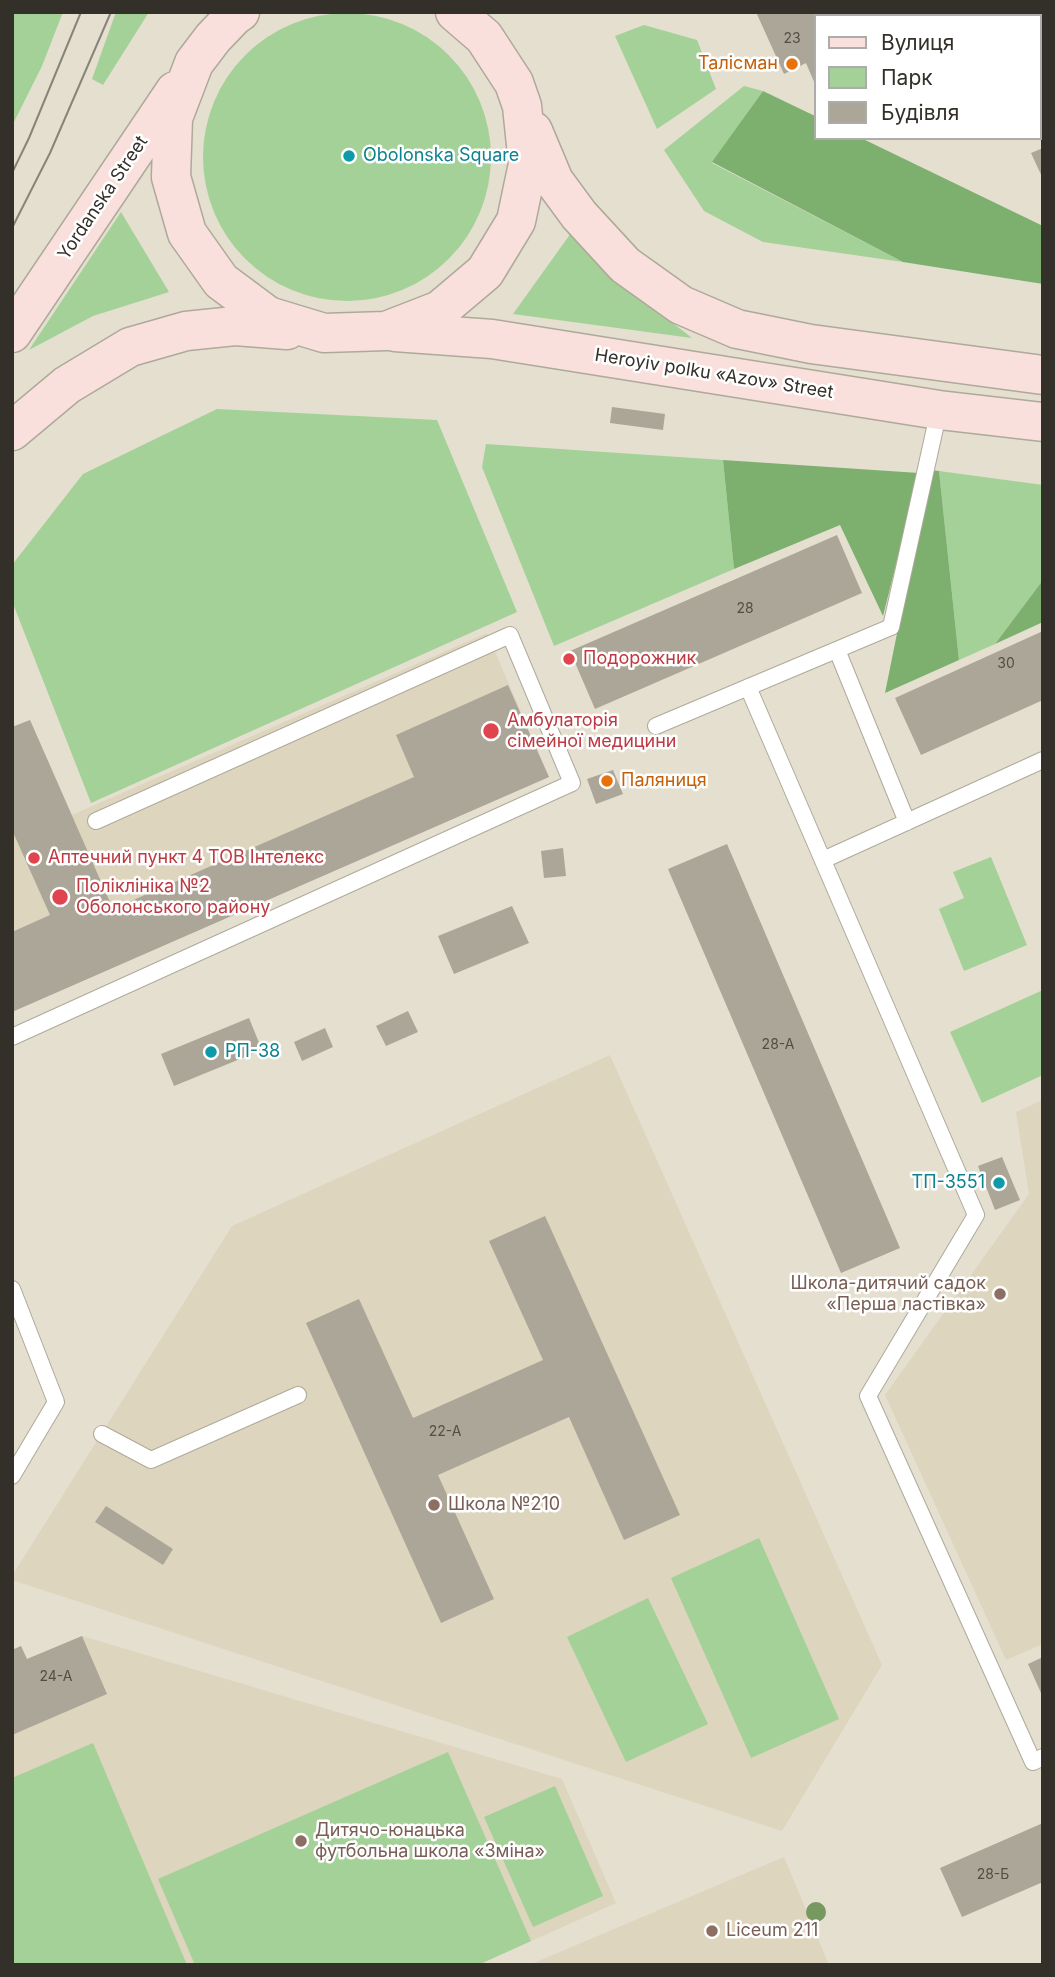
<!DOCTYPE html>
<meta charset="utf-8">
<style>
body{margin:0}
#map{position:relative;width:1055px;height:1977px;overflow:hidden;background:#e5dfcf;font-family:Inter,sans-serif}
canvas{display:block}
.frame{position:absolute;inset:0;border:14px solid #33302a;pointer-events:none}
.legend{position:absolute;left:814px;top:14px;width:228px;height:126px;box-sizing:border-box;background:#fff;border:2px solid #adacaa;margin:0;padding:9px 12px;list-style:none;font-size:21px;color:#33302a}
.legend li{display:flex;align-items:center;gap:14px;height:35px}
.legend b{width:35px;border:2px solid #adacaa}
</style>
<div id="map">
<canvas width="1055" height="1977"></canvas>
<div class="frame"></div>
<ul class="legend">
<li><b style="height:9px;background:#fae0dd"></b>Вулиця</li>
<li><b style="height:19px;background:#a3d197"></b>Парк</li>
<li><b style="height:19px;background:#aba697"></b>Будівля</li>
</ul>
</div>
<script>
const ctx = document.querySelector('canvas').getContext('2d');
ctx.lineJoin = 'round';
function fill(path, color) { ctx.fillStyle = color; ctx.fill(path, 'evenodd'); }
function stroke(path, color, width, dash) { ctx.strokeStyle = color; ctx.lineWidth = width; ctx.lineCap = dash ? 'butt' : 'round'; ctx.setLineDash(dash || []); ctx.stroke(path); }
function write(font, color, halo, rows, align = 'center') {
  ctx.font = font + ' Inter,sans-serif'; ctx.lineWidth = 5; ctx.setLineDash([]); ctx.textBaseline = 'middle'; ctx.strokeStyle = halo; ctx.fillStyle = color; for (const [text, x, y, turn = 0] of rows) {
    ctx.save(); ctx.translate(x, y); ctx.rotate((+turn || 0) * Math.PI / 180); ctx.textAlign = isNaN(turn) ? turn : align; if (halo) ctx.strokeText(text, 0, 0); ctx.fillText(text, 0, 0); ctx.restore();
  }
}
fill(new Path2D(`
 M487,633L549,777L12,1012V727L30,720L72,815Z
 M610,1055L882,1665L782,1831L12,1580V1576L232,1226Z
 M1043,1100V1644L1006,1660L885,1395L1029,1194L1016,1112Z
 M82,1636L562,1779L616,1903L478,1965H12V1650L21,1646L27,1659Z
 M784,1857L829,1965H529Z`), '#ddd5be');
fill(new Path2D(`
 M12,12H63L42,66L12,126Z
 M116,12H149L103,85L92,79Z
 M203 157a144 144 0 1 1 288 0a144 144 0 1 1-288 0Z
 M644,25L697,40L716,89L657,129L615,36Z
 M744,86L763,91L712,163L903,262L763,242L704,211L664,150Z
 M121,212L169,292L93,316L29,350Z
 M571,233L621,283L692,338L513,314Z
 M217,409L437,420L517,612L91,803L12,601V565L83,474Z
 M486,444L723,460L734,569L554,646L482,467Z
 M939,471L1043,485V580L995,644L959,660Z
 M991,857L1027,945L964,971L939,909L964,898L953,872Z
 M1043,990V1075L982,1103L950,1032Z
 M759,1538L839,1719L751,1758L671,1578Z
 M648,1598L708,1724L626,1762L567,1637Z
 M93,1743L187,1965H12V1778Z
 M448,1752L531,1941L478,1965H195L158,1879Z
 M555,1786L603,1896L533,1927L484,1817Z`), '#a3d197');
fill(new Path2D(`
 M763,91L815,116V138H861L1043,226V284L903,262L712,162Z
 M723,460L919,473L883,616L840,525L734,569Z
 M930,470L939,471L959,660L885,693Z
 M1043,580V622L995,644Z`), '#7daf6f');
fill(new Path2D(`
 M756,12H831L833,16H815V84L806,63L784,74Z
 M984,12H1043V145L1039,137V16H986Z
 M1043,148V179L1031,153Z
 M612,407L665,414L663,430L610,423Z
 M837,535L862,593L595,709L570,651Z
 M1043,631V700L921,755L895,698Z
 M508,685L549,777L12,1012V932L50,915L12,830V727L30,720L113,909L414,777L396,735Z
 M613,770L623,794L596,804L587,779Z
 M727,844L900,1248L841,1273L668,869Z
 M563,848L566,876L544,878L541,851Z
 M512,906L529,943L454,974L438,936Z
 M408,1011L418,1032L386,1046L376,1026Z
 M249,1018L262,1050L174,1086L161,1054Z
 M325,1028L333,1047L302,1061L294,1042Z
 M1002,1157L1020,1200L995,1210L978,1166Z
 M545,1216L680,1515L624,1540L569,1417L438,1475L494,1599L441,1623L306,1323L359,1299L413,1418L543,1360L489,1241Z
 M106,1506L173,1549L163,1565L95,1522Z
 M82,1636L107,1694L12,1735V1650L21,1646L27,1659Z
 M1043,1657V1692L1041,1693L1028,1664Z
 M1043,1823V1882L962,1917L940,1868Z`), '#aba697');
const service = new Path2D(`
 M837,650L907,822
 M748,687L976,1215L868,1396L1033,1762L1043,1757
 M656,726L891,627L939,410
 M823,860L1043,760
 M12,1037L572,783L510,635L96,821
 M12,1289L56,1402L12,1476
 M102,1434L151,1460L298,1395`);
const secondary = new Path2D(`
 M240,12L234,16L213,38L194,63L173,118L171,177L187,233L221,281L268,316L324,333L386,331L440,310L485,272L516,221L528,164L522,106L514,83L484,37L455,12
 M533,131L554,181L579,215L625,265L681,305L737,329L811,344L1043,375
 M395,332L492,339L939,410L1043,422
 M12,333L175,91
 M12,431L67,385L130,347L186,331L235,326L287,330`);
stroke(service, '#aea99a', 18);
stroke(secondary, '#aea99a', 41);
stroke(service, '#fff', 16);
stroke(secondary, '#fae0dd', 38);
stroke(new Path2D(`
 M12,173L29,138L81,12
 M12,228L50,153L111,12`), '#898479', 2);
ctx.fillStyle = '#77985e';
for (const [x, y] of [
 [816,1912]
]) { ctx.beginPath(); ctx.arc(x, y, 10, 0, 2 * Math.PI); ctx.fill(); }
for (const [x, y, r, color] of [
 [792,64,7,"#e8710a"],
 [349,156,7,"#0f9aa8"],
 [569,659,7,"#e0444e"],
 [491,731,9,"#e0444e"],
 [607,781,7,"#e8710a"],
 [34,858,7,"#e0444e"],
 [60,897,9,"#e0444e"],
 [211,1052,7,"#0f9aa8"],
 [999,1183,7,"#0f9aa8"],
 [1000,1294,7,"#8d6e63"],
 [434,1505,7,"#8d6e63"],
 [301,1841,7,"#8d6e63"],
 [712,1931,7,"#8d6e63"]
]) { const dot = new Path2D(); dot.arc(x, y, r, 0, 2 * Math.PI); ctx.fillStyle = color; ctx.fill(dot); stroke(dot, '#fff', 2.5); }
write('14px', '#514e45', null, [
 ["23",792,39],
 ["28",745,609],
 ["30",1006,664],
 ["28-А",778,1045],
 ["22-А",445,1432],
 ["24-А",56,1677],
 ["28-Б",993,1875]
]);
write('18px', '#c56008', '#fff', [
 ["Талісман",778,64],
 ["Паляниця",621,781,"left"]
], 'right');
write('18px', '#0d838f', '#fff', [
 ["Obolonska Square",363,156],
 ["РП-38",225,1052],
 ["ТП-3551",985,1183,"right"]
], 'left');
write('18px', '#33302a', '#fff', [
 ["Yordanska Street",103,198,-56],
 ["Heroyiv polku «Azov» Street",714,374,9]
]);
write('18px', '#be3a42', '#fff', [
 ["Подорожник",583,659],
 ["Амбулаторія",507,721],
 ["сімейної медицини",507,742],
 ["Аптечний пункт 4 ТОВ Інтелекс",48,858],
 ["Поліклініка №2",76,887],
 ["Оболонського району",76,908]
], 'left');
write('18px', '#785e54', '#fff', [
 ["Школа-дитячий садок",986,1284,"right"],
 ["«Перша ластівка»",986,1305,"right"],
 ["Школа №210",448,1505],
 ["Дитячо-юнацька",315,1831],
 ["футбольна школа «Зміна»",315,1852],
 ["Liceum 211",726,1931]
], 'left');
</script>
